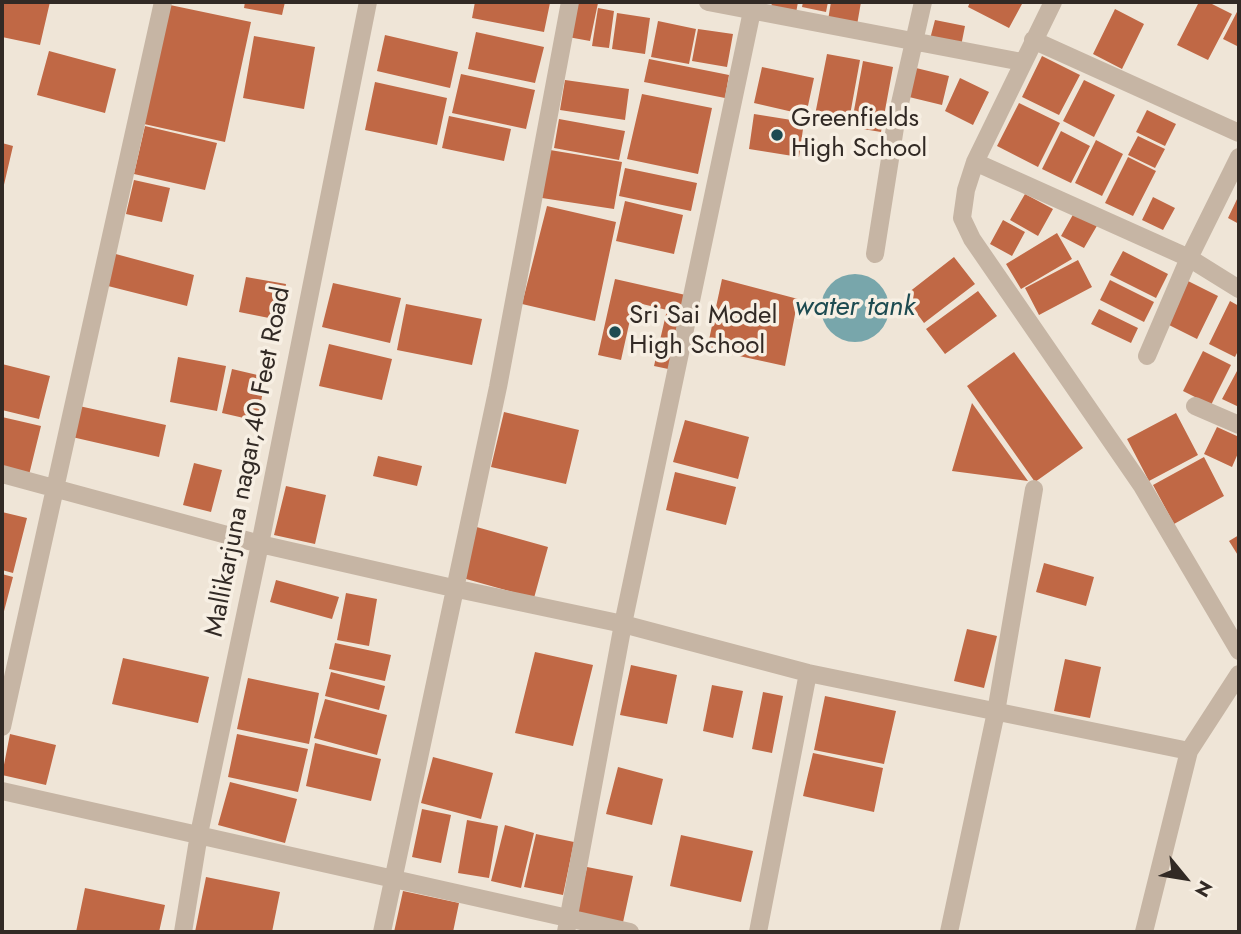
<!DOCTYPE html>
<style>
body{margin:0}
#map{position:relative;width:1241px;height:934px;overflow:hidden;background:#efe5d7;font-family:Jost,sans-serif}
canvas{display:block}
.frame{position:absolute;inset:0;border:4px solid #322a25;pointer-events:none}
.north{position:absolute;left:1150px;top:843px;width:70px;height:70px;-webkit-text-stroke:5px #f7efe3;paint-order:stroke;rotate:120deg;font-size:19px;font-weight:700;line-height:28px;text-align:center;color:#322a25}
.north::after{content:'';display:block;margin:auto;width:24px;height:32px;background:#322a25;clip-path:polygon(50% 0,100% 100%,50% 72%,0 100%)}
</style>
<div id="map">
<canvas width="1241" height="934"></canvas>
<div class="frame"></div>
<div class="north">N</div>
</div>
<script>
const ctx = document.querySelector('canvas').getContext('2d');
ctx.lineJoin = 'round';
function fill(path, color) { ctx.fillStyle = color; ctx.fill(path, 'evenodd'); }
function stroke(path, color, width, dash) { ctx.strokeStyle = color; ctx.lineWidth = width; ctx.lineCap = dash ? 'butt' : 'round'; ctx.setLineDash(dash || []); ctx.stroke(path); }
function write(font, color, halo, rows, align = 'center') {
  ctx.font = font + ' Jost,sans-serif'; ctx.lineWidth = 7; ctx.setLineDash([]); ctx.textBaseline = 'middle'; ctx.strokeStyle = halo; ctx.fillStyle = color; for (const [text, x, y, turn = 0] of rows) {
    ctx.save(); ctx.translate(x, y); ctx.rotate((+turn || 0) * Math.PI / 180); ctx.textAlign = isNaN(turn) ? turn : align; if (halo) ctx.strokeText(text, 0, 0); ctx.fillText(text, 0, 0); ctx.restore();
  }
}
fill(new Path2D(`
 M821 308a34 34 0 1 1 68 0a34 34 0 1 1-68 0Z`), '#78a6ab');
fill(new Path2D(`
 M2,2H50L40,45L2,37Z
 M245,2H285L282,15L244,8Z
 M475,2L550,3L544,32L472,18Z
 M576,2L598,3L590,41L568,37Z
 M772,2H798L796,13L771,8Z
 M803,2H828L826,12L802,7Z
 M831,2H861L857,25L828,20Z
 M970,2H1018L1022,4L1009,28L968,7Z
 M1199,2H1208L1232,14L1208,60L1177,45Z
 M170,5L251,22L225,142L144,124Z
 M598,8L614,11L609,48L592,46Z
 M1239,8V47L1223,39Z
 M1115,9L1144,24L1122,69L1093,54Z
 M617,13L650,18L645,54L612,49Z
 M935,20L965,26L961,46L930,39Z
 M658,21L696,29L689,64L651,57Z
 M698,29L733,34L727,67L692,61Z
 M476,32L544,47L535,83L468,69Z
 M385,35L458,52L450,88L377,71Z
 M254,36L315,47L304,109L243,98Z
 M49,51L116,69L105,113L37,95Z
 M827,54L860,60L848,126L814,120Z
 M1042,56L1080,75L1059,115L1022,97Z
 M649,59L729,75L725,98L644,82Z
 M863,61L893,67L881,132L851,127Z
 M762,67L814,78L806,115L754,103Z
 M916,68L949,76L942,105L909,97Z
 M461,74L535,90L526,129L452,113Z
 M960,78L989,92L973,125L945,111Z
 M565,80L629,89L625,120L560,110Z
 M1084,80L1115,95L1094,137L1063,121Z
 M375,82L447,98L437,145L365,130Z
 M642,94L712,108L698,174L627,159Z
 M1019,103L1060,123L1038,167L997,146Z
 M1147,110L1176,124L1165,146L1136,132Z
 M754,114L804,122L799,157L749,149Z
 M449,116L511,129L504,161L442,148Z
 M559,119L625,131L619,160L554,148Z
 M145,126L217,143L205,190L134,174Z
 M1061,131L1090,146L1071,183L1042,169Z
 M1138,136L1165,149L1155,168L1128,155Z
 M1096,140L1123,154L1102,196L1075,183Z
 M2,143L13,146L3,189H2Z
 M550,150L622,162L614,209L542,198Z
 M1128,157L1156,171L1133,216L1105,203Z
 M625,168L697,183L691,211L619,196Z
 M134,180L170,188L162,222L126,214Z
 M1025,194L1053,209L1038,236L1010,220Z
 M1239,195V224L1228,218Z
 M1153,197L1175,208L1163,230L1142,220Z
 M625,201L683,215L674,254L616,241Z
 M547,206L616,222L595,321L522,304Z
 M1075,211L1098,224L1084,248L1061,236Z
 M1003,220L1025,232L1012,256L990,244Z
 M1057,233L1072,259L1021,289L1006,264Z
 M1123,251L1168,274L1156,298L1110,275Z
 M112,253L194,275L187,306L104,285Z
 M954,257L975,284L924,323L904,296Z
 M1078,260L1092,287L1039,315L1025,288Z
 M246,277L286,284L279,320L239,312Z
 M615,279L690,296L673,370L654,366L667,310L634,302L621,360L598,355Z
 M722,279L798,299L785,366L707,349Z
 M1110,280L1154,302L1144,322L1100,300Z
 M1188,281L1218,296L1197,339L1167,324Z
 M333,283L401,298L390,343L322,327Z
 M978,291L997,316L945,354L926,329Z
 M1230,301L1239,306V349L1235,357L1209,344Z
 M406,304L482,319L472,365L397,350Z
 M1099,309L1138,328L1131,343L1091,324Z
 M329,344L392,359L382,400L319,386Z
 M1203,351L1231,365L1211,405L1183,391Z
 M1014,352L1083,448L1035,482L967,386Z
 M178,357L226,366L217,411L170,402Z
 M2,364L50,376L39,419L2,410Z
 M232,369L266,377L257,421L222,413Z
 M1237,371L1239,372V407L1222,399Z
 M972,403L1028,481L952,471Z
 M79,406L166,425L159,457L72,437Z
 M504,412L579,430L566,484L491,467Z
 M1176,413L1198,455L1149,481L1127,439Z
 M2,417L41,426L29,475L2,469Z
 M685,420L749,437L738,479L673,462Z
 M1217,427L1239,437V451L1232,467L1204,454Z
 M378,456L422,466L417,486L373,476Z
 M1204,457L1224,496L1174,524L1153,485Z
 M194,463L222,470L211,512L183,505Z
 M675,472L736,487L726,525L666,510Z
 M286,486L326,495L315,544L274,535Z
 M2,512L27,518L13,573L2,570Z
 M473,526L548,547L534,598L459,577Z
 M1239,535V557L1229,541Z
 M1044,563L1094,577L1086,606L1036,592Z
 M2,574L13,577L3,615H2Z
 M276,580L339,597L332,619L270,602Z
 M346,593L377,599L369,646L337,640Z
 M967,629L997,636L984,688L954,681Z
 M335,643L391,655L385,681L329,669Z
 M535,652L593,665L573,746L515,733Z
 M123,658L209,677L198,723L112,704Z
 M1065,659L1101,667L1090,718L1054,711Z
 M631,665L677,675L667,724L620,715Z
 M331,672L385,686L379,710L325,696Z
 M248,678L319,693L309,744L237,729Z
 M712,685L743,691L733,738L703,731Z
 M763,692L783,696L772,753L752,749Z
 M825,696L896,711L884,764L814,750Z
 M325,699L387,715L377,755L314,738Z
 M10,734L56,745L46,785L2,775Z
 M237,734L308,749L298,792L228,777Z
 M315,743L381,759L371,801L306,786Z
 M813,753L883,768L874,812L803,796Z
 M433,757L493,773L481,819L421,803Z
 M618,767L663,779L652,825L606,814Z
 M230,782L297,799L285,843L218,825Z
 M422,809L451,815L441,863L412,857Z
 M467,820L498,826L489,878L458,873Z
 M505,825L534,833L521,888L491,881Z
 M536,834L574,842L563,895L524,887Z
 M681,835L753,851L741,902L670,886Z
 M587,867L633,876L622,927L576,917Z
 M206,877L280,892L272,932H195Z
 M85,888L165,905L159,932H76Z
 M403,891L459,903L453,932H394Z`), '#c06845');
stroke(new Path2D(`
 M708,2L1022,62
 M1053,2L975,162L966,190L962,218L972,239L1142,486L1239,651
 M1033,40L1239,133
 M975,162L1189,258L1239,289
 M875,254L896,121L923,2
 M1147,356L1189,258L1239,157
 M1195,406L1239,425
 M2,474L260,544L453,588L623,624L808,673L1189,751L1144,932
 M2,727L163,2
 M1189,751L1239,674
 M2,791L630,932
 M183,932L199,834L260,544L368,2
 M382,932L498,387L570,2
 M566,932L623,624L752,11
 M758,932L808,673
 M949,932L996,712L1034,489`), '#c6b5a4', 18);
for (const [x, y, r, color] of [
 [777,135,7,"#1d4b51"],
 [615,332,7,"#1d4b51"]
]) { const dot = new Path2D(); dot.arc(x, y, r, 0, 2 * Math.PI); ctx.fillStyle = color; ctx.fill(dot); stroke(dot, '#f7efe3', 2.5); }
write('26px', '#322a25', '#f7efe3', [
 ["Greenfields",791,120],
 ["High School",791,150],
 ["Sri Sai Model",629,317],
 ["High School",629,347]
], 'left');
write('26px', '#322a25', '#f7efe3', [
 ["Mallikarjuna nagar,40 Feet Road",249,462,-79]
]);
write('italic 28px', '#1d4b51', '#f7efe3', [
 ["water tank",855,308]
]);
</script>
